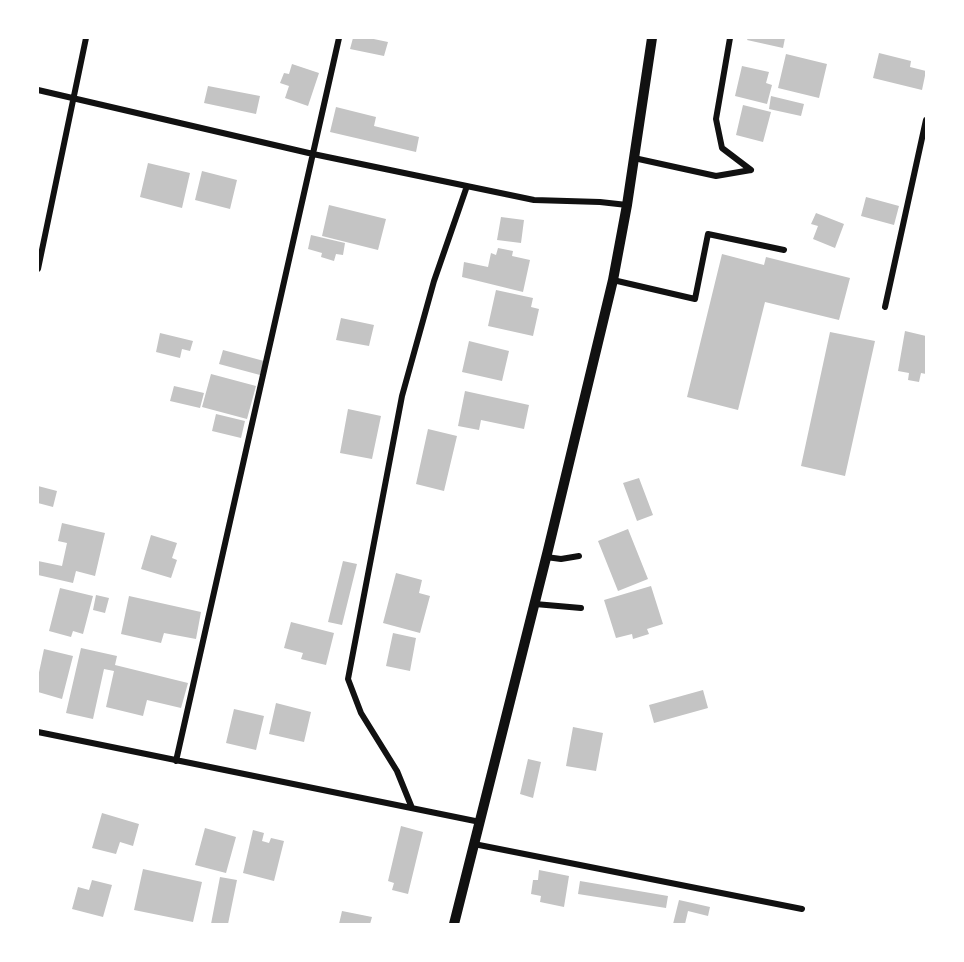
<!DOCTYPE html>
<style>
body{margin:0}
#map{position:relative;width:964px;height:962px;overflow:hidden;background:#fff;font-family:Montserrat,sans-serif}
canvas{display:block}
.frame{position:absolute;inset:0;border:39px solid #fff;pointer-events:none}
</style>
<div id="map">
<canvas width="964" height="962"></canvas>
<div class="frame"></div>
</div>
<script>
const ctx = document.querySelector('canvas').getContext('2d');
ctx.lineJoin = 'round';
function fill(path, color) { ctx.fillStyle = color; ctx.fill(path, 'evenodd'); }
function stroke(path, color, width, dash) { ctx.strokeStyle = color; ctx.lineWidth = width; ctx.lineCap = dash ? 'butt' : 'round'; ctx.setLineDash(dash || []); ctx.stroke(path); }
fill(new Path2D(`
 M353,38H369L388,42L384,56L350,49Z
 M748,38H785L783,48L747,40Z
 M879,53L911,61L910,67L926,71L922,90L873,78Z
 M786,54L827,64L819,98L778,88Z
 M292,64L319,73L308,106L285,98L289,86L280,83L284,73L289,74Z
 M742,66L769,72L766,83L772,85L767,104L735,96Z
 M208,86L260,96L256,114L204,103Z
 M771,96L804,104L801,116L769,109Z
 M743,105L771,112L763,142L736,135Z
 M336,107L376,117L374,126L419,137L416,152L330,132Z
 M148,163L190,173L182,208L140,197Z
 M202,171L237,180L230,209L195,200Z
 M866,197L899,206L894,225L861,216Z
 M329,205L386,219L378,250L322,236Z
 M816,213L844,224L835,248L813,239L818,226L811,224Z
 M501,217L524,220L521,243L497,240Z
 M311,235L345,243L343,255L336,254L334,261L321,257L322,253L308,249Z
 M498,248L513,251L512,256L530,260L523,292L462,277L464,262L488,267L491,253L496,255Z
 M722,254L764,265L766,257L850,278L839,320L765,302L738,410L687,397Z
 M496,290L533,298L531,307L539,309L533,336L488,326Z
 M341,318L374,325L369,346L336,340Z
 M905,331L926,336V374L921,373L919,382L908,380L909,373L898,371Z
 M830,332L875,341L845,476L801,466Z
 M160,333L193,341L190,351L182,349L180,358L156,352Z
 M469,341L509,351L502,381L462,372Z
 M223,350L264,361L260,375L219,364Z
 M211,374L256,386L247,419L202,407Z
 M174,386L204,393L200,408L170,401Z
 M465,391L529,405L524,429L481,420L479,430L458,426Z
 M348,409L381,416L372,459L340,453Z
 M216,414L245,421L241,438L212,431Z
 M428,429L457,436L444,491L416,484Z
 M639,478L653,515L637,521L623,483Z
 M38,486L57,491L53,507L38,503Z
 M62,523L105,533L95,576L76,571L73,583L38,575V561L62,566L67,543L58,541Z
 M628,529L648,579L618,591L598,541Z
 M151,535L177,543L172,558L177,560L171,578L141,569Z
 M343,561L357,564L342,625L328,622Z
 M396,573L422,580L419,593L430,596L420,633L383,623Z
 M651,586L663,624L647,629L649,634L633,639L632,634L616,638L604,600Z
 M60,588L93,596L83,634L73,631L71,637L49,631Z
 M96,595L109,598L105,613L93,610Z
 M129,596L201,612L196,639L164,633L161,643L121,634Z
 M291,622L334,633L326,665L301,659L303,653L284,648Z
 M393,633L416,638L410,671L386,666Z
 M81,648L117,656L115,665L188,683L181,708L147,700L143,716L106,707L114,671L104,669L93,719L66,713Z
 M44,649L73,656L62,699L38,692V677Z
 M703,690L708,708L654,723L649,705Z
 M276,703L311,712L304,742L269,734Z
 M234,709L264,716L256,750L226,743Z
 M573,727L603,733L596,771L566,766Z
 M528,759L541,762L533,798L520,794Z
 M102,813L139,824L133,846L120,842L116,854L92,848Z
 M401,826L423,832L408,894L392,890L394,883L388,881Z
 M205,828L236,837L226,873L195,865Z
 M253,830L264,833L262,841L269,843L271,838L284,841L274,881L243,873Z
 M143,869L202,882L193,922L134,910Z
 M539,870L569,876L564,907L540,902L541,896L531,894L533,880H538Z
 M220,877L237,880L228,924H211Z
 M92,880L112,885L103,917L72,909L78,887L89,890Z
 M580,881L668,896L666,908L578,894Z
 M679,900L710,907L708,916L688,911L685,924H673Z
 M342,911L372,917L370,924H339Z`), '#c4c4c4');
stroke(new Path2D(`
 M730,38L716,119L722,148L751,170
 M38,90L313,154L534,200L600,202L627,205
 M634,158L716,176L751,170
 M38,269L86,38
 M613,280L695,299L708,234L784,250
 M885,307L926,120
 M546,557L561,559L579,556
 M535,604L581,608
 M38,732L480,822
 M176,761L339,38
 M412,808L397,771L361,713L348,679L402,396L434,281L467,186
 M474,844L802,909`), '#111', 6);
stroke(new Path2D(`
 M454,924L548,550L613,280L627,205L652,38`), '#111', 10);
</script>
